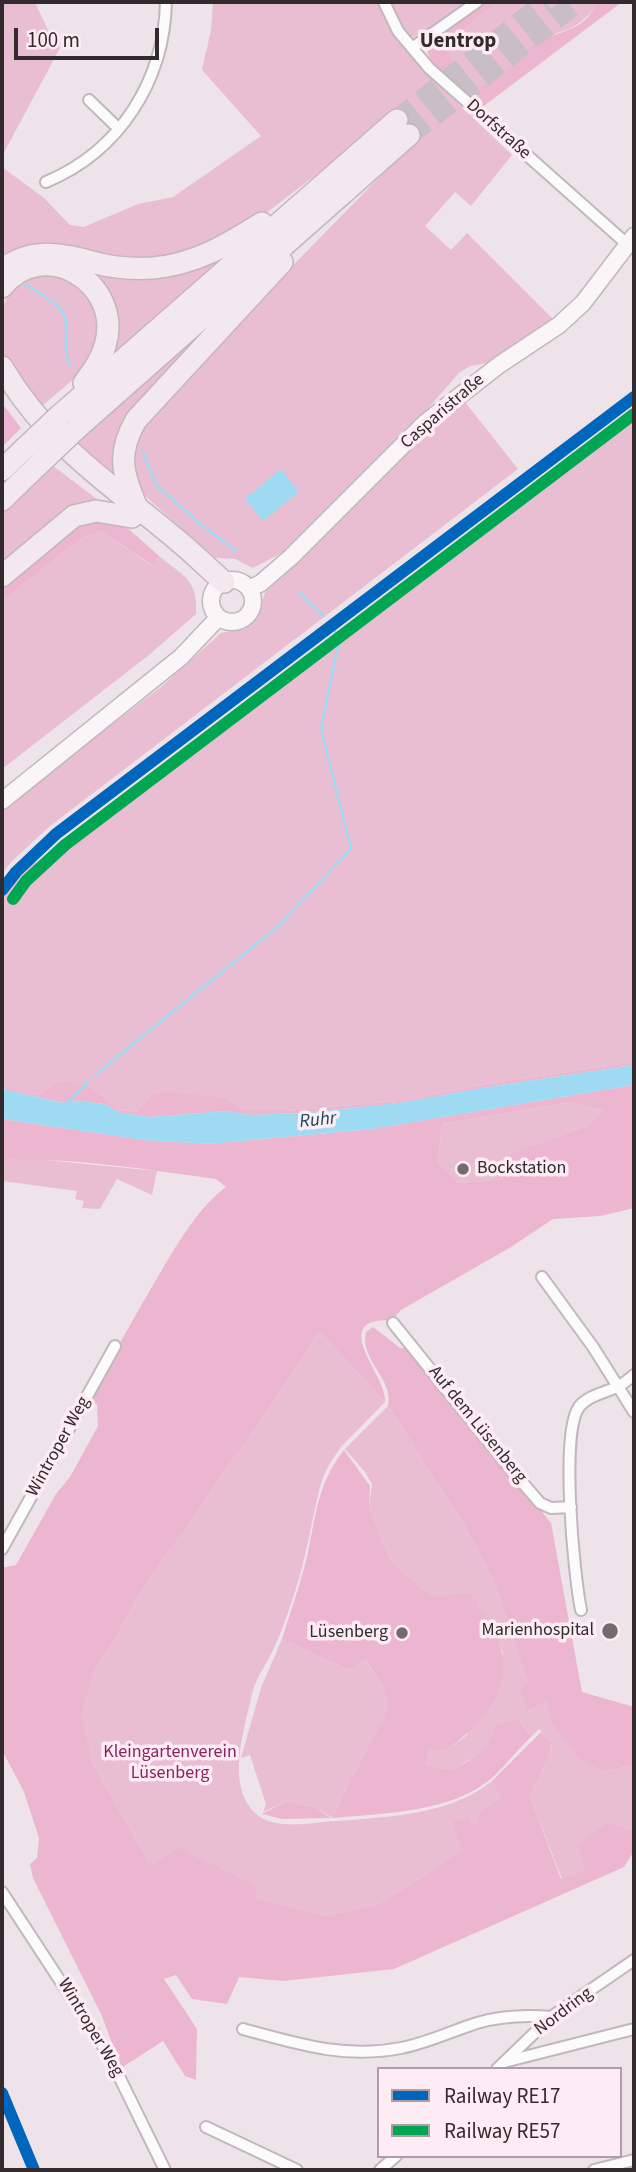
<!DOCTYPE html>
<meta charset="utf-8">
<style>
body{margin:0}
#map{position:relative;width:636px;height:2172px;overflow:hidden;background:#eee3e8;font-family:"Source Sans 3",sans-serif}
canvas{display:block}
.frame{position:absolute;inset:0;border:4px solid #322a2d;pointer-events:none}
.legend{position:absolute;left:377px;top:2067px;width:245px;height:91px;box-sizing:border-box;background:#feecf4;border:2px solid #ac9ea4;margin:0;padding:9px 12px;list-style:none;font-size:21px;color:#322a2d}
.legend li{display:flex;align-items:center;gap:14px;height:35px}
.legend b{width:35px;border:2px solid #ac9ea4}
.scale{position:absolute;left:14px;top:28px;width:145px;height:32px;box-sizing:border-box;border:4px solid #322a2d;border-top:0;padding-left:9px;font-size:21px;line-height:24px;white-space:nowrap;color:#322a2d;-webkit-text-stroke:5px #feecf4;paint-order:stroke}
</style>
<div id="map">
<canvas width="636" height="2172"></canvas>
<div class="frame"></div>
<ul class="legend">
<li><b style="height:9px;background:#0065bd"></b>Railway RE17</li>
<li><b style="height:9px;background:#00a651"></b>Railway RE57</li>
</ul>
<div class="scale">100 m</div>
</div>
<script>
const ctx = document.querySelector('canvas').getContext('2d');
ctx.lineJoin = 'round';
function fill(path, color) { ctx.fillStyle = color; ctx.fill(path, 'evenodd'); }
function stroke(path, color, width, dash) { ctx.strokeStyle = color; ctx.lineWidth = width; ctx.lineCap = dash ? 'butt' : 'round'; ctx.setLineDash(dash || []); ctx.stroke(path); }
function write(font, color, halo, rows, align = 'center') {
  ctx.font = font + ' "Source Sans 3",sans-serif'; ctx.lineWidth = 7; ctx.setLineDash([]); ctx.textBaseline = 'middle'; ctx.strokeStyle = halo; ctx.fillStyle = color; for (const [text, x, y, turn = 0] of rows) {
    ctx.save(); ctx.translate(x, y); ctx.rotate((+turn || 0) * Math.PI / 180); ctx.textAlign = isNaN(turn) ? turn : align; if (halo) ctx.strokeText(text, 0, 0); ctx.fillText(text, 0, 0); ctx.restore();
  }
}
fill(new Path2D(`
 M2,2H35L52,39L60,48L2,156Z
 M213,2H379L403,47L424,71L512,155L471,206L455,192L425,226L451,250L467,233L553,319L493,362L470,366L459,373L388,454L293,547L253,568L235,559L215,558L134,486L129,458L135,434L157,404L410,146L389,119L266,213L200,252L154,263L114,259L82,247L39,245L3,261L2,167L44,198L70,225L84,227L138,204L173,197L261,136L202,70L211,30Z
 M389,2H468L422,36L408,37Z
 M499,2H597V5C586,19 576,28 557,33L488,86L475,89C423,53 466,27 499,2Z
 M283,254L136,413L125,492L73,447Z
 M225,260L107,359L114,339L78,265C101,271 126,280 150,279C175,278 201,267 225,260Z
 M44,273C54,276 67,277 76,282C104,297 107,343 87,365C74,380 57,393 42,406C29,389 7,369 2,348C0,341 2,333 2,326C2,295 13,279 44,273Z
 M461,397L518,469L50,826L11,862L2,874V809L161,687L221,633L243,628L260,611L265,592L299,562L382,474Z
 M634,414V1062L494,1083L399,1101L286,1111H245L226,1098L151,1095L139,1112L120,1110L94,1090L56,1083L38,1095L2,1087V895L35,862L42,869L54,847L85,823L318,651L429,566L511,510L616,425Z
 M52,465L106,506L2,569V514Z
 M102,531L151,565L159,556C184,577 198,579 196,614L149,655L2,769V602L82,538Z
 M571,1102L603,1111L587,1126L505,1156L516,1166L488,1181L458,1183L438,1162L442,1124Z
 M26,1158L157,1171L152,1195L117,1179L100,1209L82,1208L84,1201L75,1199L77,1191L2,1181V1159Z
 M319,1331L385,1402L340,1448L329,1465L322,1480C312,1515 308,1552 296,1588C289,1610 282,1632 272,1652C267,1662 261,1671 257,1680C252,1689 251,1701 248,1711C241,1741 229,1787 254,1812C273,1832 312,1822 336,1821C389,1817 450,1815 492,1781L500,1798L480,1814L477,1824H470L463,1850L434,1870L376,1905L326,1916L255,1899L151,1866L93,1764L82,1713L95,1670L114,1641L138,1596L276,1398Z
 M388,1406L461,1519L493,1579L528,1681V1710L547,1702L605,1771L634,1765V1831L610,1822L585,1870L562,1879L530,1797L549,1756L552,1744L539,1729L531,1737L519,1719L478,1755L451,1770L426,1765L429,1748L447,1750L467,1735L503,1653L496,1635L479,1605L431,1596L392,1563L369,1508L372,1484L365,1472L345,1449Z
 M282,1639L349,1670L364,1657L386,1692L385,1718L342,1796L333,1818L314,1807L287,1801L263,1812L266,1804L250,1755L241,1758L261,1688Z`), '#e9bed2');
fill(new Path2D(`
 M482,2H499C466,27 423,53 475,88C505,83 517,55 541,41C555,33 573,31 585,20C590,15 595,8 597,2H622L481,108C469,97 431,68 428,53C427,49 428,47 429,42Z
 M2,403L21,428L2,447Z
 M84,516L122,523L159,556L152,565L102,531L82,538L2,602V582Z
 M634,1062V1065L494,1086L399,1103L301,1113L250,1115L227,1111L151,1117L121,1113L104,1104L80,1101L64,1103L2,1089L8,1088L38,1095L56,1083L73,1082L94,1090L120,1110L138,1112L151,1095L163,1092L226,1098L245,1111H286L399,1101L494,1083Z
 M634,1085V1208L600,1216L553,1219L511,1247L401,1310L392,1320C325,1318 389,1377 385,1402L319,1331L276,1398L138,1596L114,1641L95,1670L82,1713L93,1764L151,1866L177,1848L255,1885L256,1899L326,1916L376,1905L434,1870L462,1850L453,1821L468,1818L470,1824H477L479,1814L500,1798L492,1781L541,1732L552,1743L549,1756L530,1797L561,1879L585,1870L578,1844L610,1822L634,1831V1851L624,1867L394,1969L283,1981L239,1977L227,2004L192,1999L176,1975L164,1979L197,2029L196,2080L185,2076L163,2041L121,2068L102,2016L33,1878L30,1864L37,1858L39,1838L24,1792L2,1750V1568L16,1565L56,1494L70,1477L98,1426L97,1404L89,1402C112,1356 137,1312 163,1268C180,1240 199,1207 226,1187L216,1179C146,1169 73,1158 2,1159V1119L143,1140L209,1144L372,1129ZM571,1102L603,1111L587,1126L504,1156L516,1167L488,1181L458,1183L438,1162L442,1124Z
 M373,1327L400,1348H411L551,1523L582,1692L634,1707V1765L605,1771L578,1758L552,1722L547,1702L528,1710L521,1689L528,1681L493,1579L461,1519L388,1406C394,1378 359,1360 366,1332Z
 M344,1450L370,1486L369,1508L392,1563L431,1596L470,1594C523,1658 511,1702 447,1750L429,1749L426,1765L451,1770C472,1759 492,1751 495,1726L518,1718L531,1737C518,1749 507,1764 494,1776C454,1813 384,1813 333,1818L342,1796L385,1717L386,1692L365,1658L349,1670L282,1639C290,1613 299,1588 306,1561C316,1519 316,1485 344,1450Z
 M287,1801L314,1807L331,1818L282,1819L262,1814Z`), '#ecb5d0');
fill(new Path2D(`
 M281,469L299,492L263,521L245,499Z
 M634,1065V1085L372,1129L209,1144L143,1140L2,1119V1089L63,1103L80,1101L104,1104L121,1113L151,1117L227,1111L250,1115L301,1113L399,1103L494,1086Z`), '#9edbf2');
stroke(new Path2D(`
 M25,284C36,292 59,302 64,315C70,331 61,347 70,365
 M143,452L156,485L198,522L236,551
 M299,592L324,616
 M96,1074L276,928L351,849L321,729L338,645L335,631
 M66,1103L89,1081`), '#9edbf2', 2.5);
stroke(new Path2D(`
 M397,120L546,2
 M409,135L577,2`), '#c8bec3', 21, [21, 10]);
const street = new Path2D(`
 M384,2L398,31L429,68L628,245
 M412,48L477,2
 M89,100L119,129
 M46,182C120,151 164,81 166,2
 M542,1277L593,1347L634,1412
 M393,1323L509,1467L540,1503L551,1508L571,1507
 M2,1549L115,1346
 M581,1610C574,1576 560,1433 579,1407C587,1396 604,1393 617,1387C623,1384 629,1379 634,1375
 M2,1892L108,2054L165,2170
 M243,2029C298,2044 344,2059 401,2048C427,2043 452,2031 477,2023C501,2016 526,2015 551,2017
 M508,2061L634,2029
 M497,2069L551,2017L634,1960
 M206,2127L297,2170
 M380,2170L396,2156
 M594,2170L634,2160`);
const secondary = new Path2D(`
 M211 601a21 21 0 1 1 42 0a21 21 0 1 1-42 0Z
 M249,589L261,583L291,557L426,422L499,365L559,325L583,303L634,236
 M2,801L181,657L218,618`);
const highway = new Path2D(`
 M2,270C33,245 65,255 100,264C116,268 136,269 153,268C196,264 227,245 262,223
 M2,287C44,235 124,283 105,346C101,360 93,371 84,383
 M2,367C48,445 109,483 176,539C193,553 208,568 224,582
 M59,416L397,120
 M75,430L409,135
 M2,470L24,449
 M2,500L38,465
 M137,508C123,473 116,455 136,420L282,262
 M2,576L74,516L96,511L132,517`);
stroke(street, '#c0b8bb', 14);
stroke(secondary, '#c0b8bb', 19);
stroke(highway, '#c5b6bd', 24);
stroke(street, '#fcfbfc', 10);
stroke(secondary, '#faf5f7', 16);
stroke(highway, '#f2e8ed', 21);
const highwayBridge = new Path2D(`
 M24,449L59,416
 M38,465L75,430`);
stroke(highwayBridge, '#c5b6bd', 24, []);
stroke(highwayBridge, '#f2e8ed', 21);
stroke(new Path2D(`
 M2,890L16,872L56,834L634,397
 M2,2093L34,2170`), '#0065bd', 12);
stroke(new Path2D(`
 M13,899L26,881L65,845L634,414`), '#00a651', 12);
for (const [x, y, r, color] of [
 [463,1169,7,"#746b6e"],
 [610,1631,9,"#746b6e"],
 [402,1633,7,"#746b6e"]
]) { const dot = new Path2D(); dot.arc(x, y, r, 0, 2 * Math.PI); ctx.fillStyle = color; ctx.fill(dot); stroke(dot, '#feecf4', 2.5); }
write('18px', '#322a2d', '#feecf4', [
 ["Dorfstraße",498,130,42],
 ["Casparistraße",443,412,-41],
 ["Auf dem Lüsenberg",477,1425,51],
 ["Wintroper Weg",59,1447,-61],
 ["Nordring",564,2012,-37],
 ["Wintroper Weg",90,2028,59]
]);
write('18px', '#322a2d', '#feecf4', [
 ["Bockstation",477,1169,"left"],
 ["Marienhospital",594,1631],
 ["Lüsenberg",388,1633]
], 'right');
write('18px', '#8b225f', '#feecf4', [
 ["Kleingartenverein",170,1753],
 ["Lüsenberg",170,1774]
]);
write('italic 19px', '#154b5b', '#feecf4', [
 ["Ruhr",318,1121,-6]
]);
write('bold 21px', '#322a2d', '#feecf4', [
 ["Uentrop",458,42]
]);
</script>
